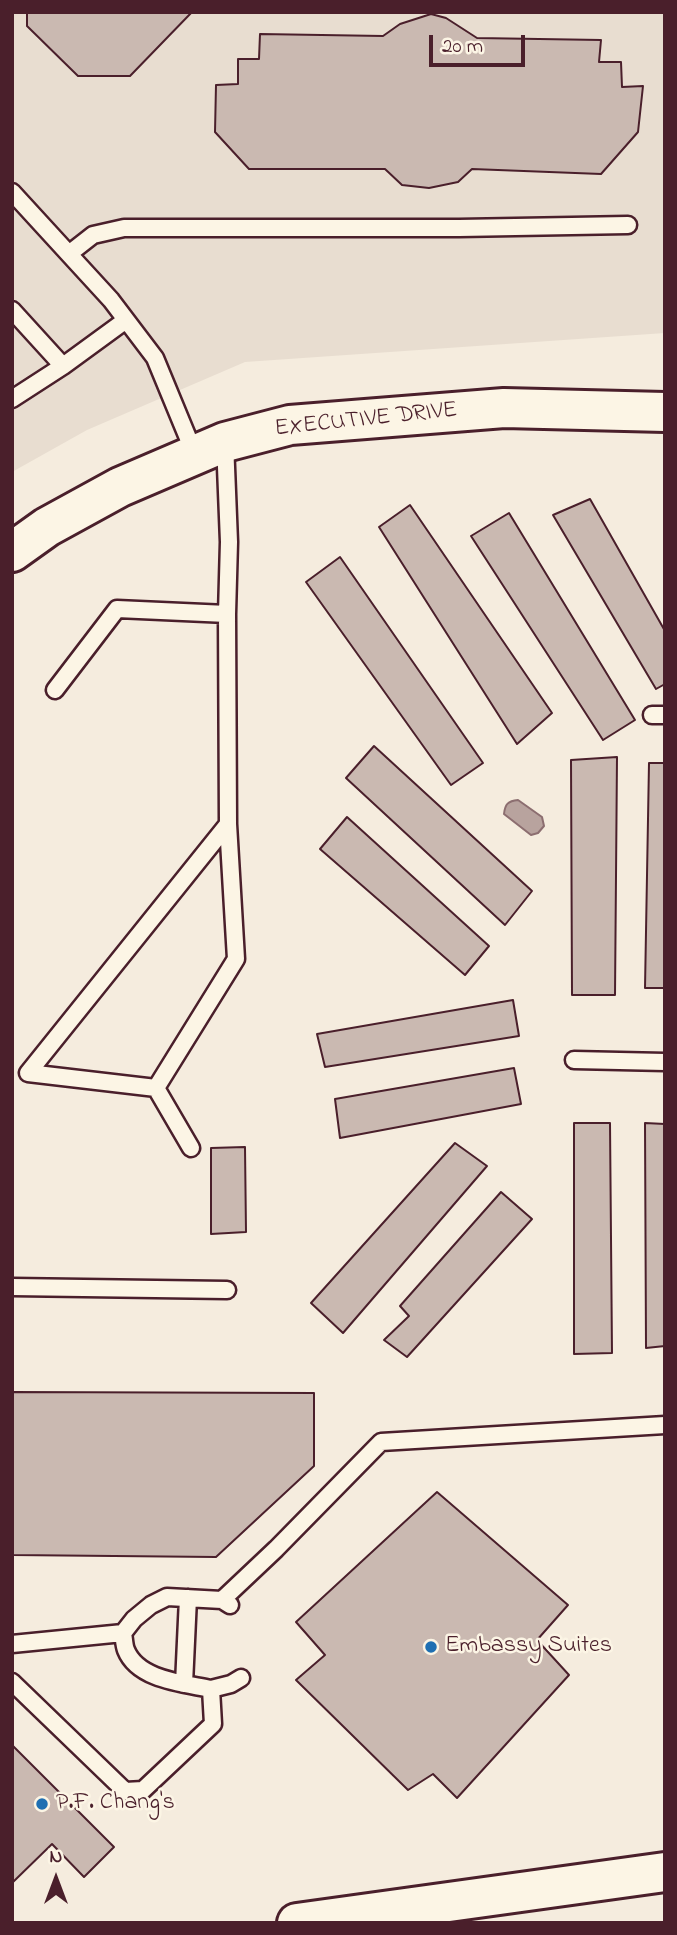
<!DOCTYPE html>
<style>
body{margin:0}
#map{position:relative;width:677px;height:1935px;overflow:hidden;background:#f5ecde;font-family:"Indie Flower",sans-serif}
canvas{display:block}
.frame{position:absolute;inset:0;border:14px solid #4a1f2b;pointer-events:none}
.north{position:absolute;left:21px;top:1844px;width:70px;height:70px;-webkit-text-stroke:5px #fcf5e5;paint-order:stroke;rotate:0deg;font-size:19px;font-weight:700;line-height:28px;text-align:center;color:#4a1f2b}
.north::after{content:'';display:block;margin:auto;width:24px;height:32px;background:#4a1f2b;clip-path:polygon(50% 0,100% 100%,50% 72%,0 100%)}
.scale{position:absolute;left:429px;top:35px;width:96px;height:32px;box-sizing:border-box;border:4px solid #4a1f2b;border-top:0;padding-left:9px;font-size:21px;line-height:24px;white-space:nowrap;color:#4a1f2b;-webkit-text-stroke:5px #fcf5e5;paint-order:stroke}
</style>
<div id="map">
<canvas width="677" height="1935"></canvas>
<div class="frame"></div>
<div class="north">N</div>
<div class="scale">20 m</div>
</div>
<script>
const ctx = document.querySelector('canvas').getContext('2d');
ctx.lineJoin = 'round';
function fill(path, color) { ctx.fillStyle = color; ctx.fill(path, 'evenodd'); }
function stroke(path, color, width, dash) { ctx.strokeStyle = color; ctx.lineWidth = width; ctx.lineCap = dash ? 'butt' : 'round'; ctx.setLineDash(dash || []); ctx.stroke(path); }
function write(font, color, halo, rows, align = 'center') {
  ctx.font = font + ' "Indie Flower",sans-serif'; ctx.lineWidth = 5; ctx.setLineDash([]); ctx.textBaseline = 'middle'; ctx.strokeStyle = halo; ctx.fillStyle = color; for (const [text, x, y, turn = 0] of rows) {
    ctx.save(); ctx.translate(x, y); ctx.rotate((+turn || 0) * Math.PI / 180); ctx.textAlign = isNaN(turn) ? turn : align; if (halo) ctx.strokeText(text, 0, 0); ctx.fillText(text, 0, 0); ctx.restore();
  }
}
fill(new Path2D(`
 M12,12H665V333L245,362L87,430L12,472Z`), '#e8ddd0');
const water = new Path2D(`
 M518,800L542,817L544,826L538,833L531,835L504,814C505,804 508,801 518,800Z`);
fill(water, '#b8a39e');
stroke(water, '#8c6e70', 2);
const building = new Path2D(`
 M27,12H192L130,76H78L27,26Z
 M431,14L446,18L477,38L601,40L599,62H621L622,87L643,86L638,132L601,174L472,169L458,182L429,188L402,185L385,169H249L215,132L216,85L238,84V59H259L260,34L383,36L400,24Z
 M590,499L665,631V684L656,689L553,515Z
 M410,505L552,713L517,744L379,527Z
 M509,513L635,720L603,740L471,536Z
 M340,557L483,763L451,785L306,582Z
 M374,746L532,891L505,925L346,778Z
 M617,757L615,995H572L571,760Z
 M649,763H665V988H645Z
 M347,817L489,946L465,975L320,849Z
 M513,1000L519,1036L325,1067L317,1034Z
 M514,1068L521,1104L340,1138L335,1099Z
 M574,1123H610L612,1353L574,1354Z
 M645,1123L665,1124V1346L646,1348Z
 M455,1143L487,1166L343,1333L311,1303Z
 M245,1147L246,1232L211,1234V1148Z
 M501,1192L532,1219L407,1357L384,1340L409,1316L400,1306Z
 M12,1392L314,1393V1466L216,1557L12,1555Z
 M437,1492L568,1605L537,1640L569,1675L457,1798L433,1774L408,1790L296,1680L325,1655L296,1622Z
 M12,1745L114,1847L84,1877L52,1844L12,1883Z`);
fill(building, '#cab9b1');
stroke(building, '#4a1f2b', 2);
const service = new Path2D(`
 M12,192L111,300L155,358L195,455
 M70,253L93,235L124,228H459L628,225
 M12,310L63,366
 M12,399L63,366L126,320
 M55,690L117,609L227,614
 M652,715H665
 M574,1060L665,1062
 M156,1088L28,1073L228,824
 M191,1148L156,1088L236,959L228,824L227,614L229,542L225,442
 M12,1287L227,1290
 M222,1600L276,1549L381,1442L665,1425
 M123,1633C124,1638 124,1645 126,1650C138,1680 183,1683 211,1689
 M12,1644L123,1633L134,1619L151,1605L167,1597L222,1600L230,1605
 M12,1682L125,1791L143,1790L213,1724L211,1689L231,1684L241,1678
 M184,1684L188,1598`);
const tertiary = new Path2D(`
 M12,552L47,527L120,487L225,442L290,425L504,408L665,412`);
const primary = new Path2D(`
 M297,1923L665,1872`);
stroke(service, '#4a1f2b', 21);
stroke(tertiary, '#4a1f2b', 44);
stroke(primary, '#4a1f2b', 44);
stroke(service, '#fcf5e5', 16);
stroke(tertiary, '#fcf5e5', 38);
stroke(primary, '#fcf5e5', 38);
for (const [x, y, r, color] of [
 [431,1647,7,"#1f6fb2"],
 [42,1804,7,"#1f6fb2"]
]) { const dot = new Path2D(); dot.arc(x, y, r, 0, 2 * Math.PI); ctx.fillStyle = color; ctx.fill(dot); stroke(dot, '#fcf5e5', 2.5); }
write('24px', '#4a1f2b', '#fcf5e5', [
 ["EXECUTIVE DRIVE",366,421,-6]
]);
write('24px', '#4a1f2b', '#fcf5e5', [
 ["Embassy Suites",445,1647],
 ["P.F. Chang's",56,1804]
], 'left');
</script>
